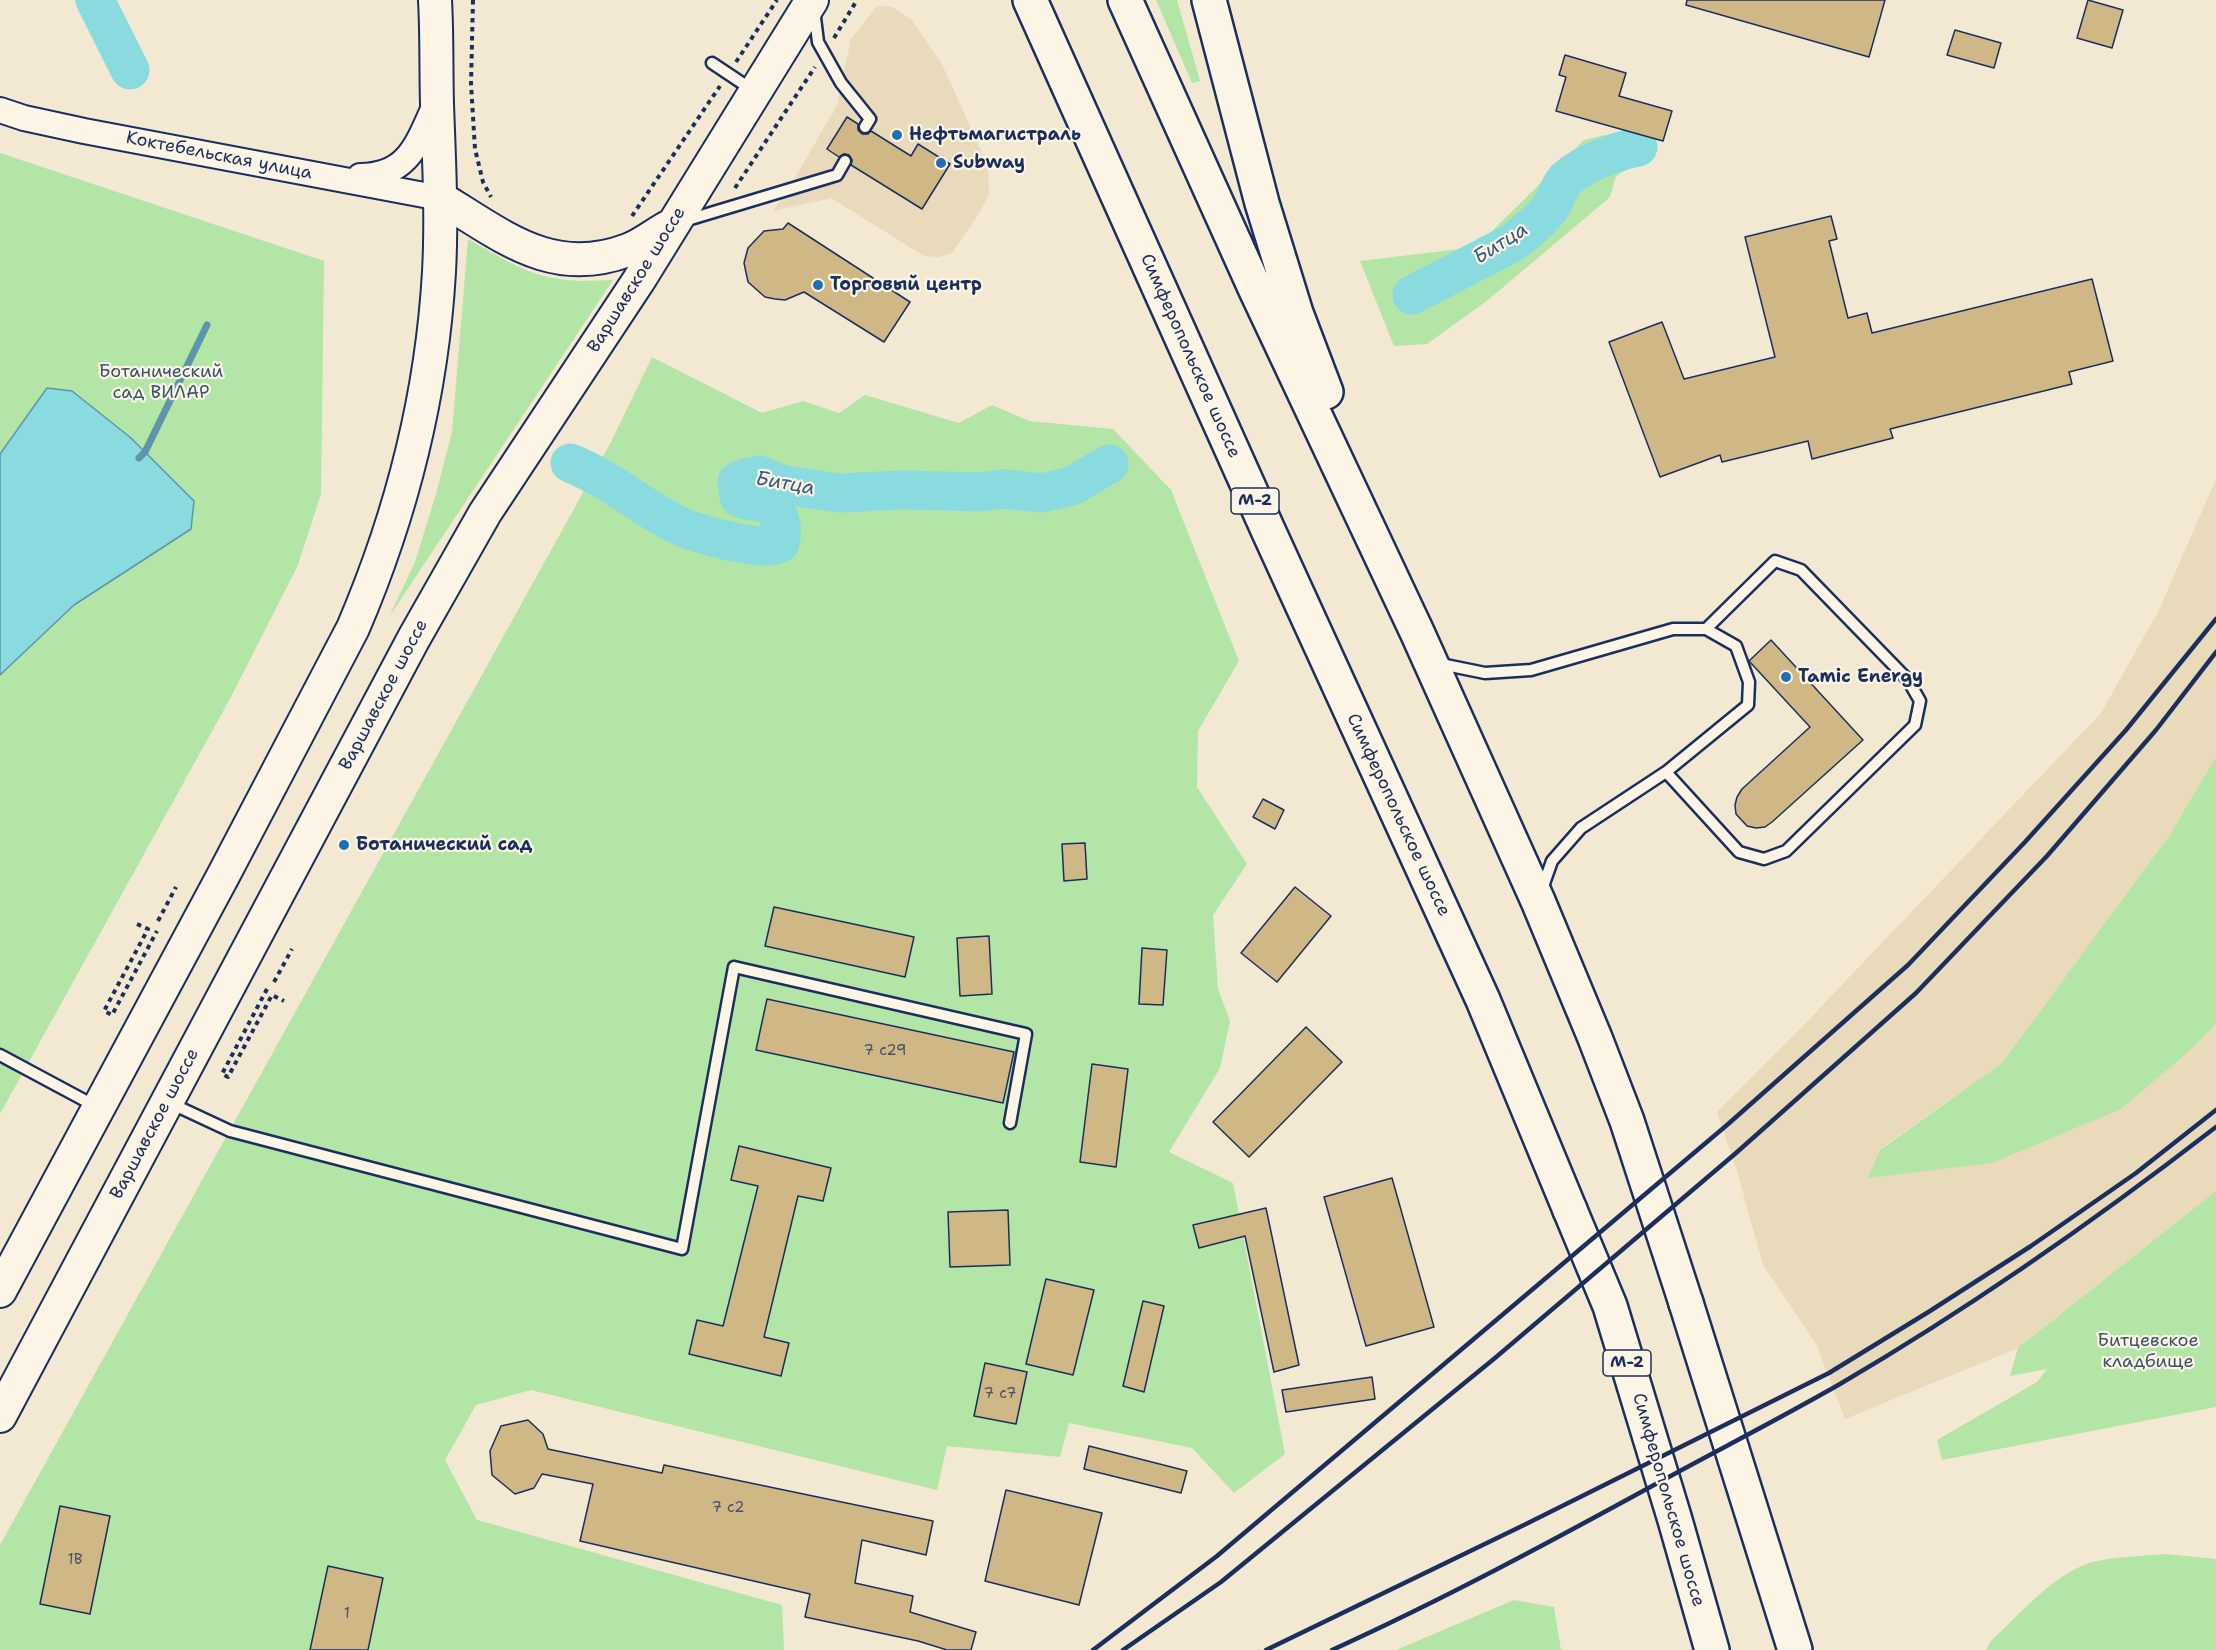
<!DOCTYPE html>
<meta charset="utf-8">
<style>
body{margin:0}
canvas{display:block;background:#f3e9d2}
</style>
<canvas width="2216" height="1650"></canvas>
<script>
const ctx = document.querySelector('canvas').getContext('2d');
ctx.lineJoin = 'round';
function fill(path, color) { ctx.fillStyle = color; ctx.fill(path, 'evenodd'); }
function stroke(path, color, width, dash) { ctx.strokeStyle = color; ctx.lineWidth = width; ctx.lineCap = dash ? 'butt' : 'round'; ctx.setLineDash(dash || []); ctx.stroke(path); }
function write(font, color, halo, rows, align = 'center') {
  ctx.font = font + ' "Shantell Sans",sans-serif'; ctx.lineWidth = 4.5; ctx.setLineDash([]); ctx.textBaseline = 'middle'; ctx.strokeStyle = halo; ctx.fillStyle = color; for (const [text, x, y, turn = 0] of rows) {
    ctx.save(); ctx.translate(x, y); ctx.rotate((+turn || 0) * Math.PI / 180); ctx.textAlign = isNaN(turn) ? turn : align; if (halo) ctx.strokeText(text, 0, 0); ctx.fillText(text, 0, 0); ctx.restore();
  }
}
fill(new Path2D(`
 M877,6L892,7L911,19L942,64L988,166L989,195L978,215L952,253L938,257L924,256L831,198L773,211L795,178L837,105L851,39Z
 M2216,479V757L2169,836L2002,1063L1880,1149L2189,1051L2216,1024V1191L2018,1348L1845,1419L1816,1344L1763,1265L1737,1171L1717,1112L1798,1031L2101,713L2159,610Z`), '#e8dabb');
fill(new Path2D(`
 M1156,0H1177L1200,81L1192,83Z
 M1605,135L1645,158L1616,176L1610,197L1488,300L1427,344L1394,346L1360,261L1476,247L1584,140Z
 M0,153L324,261L321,494L298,565L231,697L0,1114Z
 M468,239C493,253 520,271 548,277C569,282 591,281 613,280L389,617L415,562L436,494L452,432Z
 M652,357L762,413L803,401L839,413L865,395L959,423L992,405L1029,421L1113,429L1171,490L1239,661L1198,731L1197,787L1247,864L1213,915L1218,989L1230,1021L1220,1068L1169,1152L1233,1183L1285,1454L1234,1493L1192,1448L1069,1423L1060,1457L947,1446L937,1490L531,1390L476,1405L445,1460L477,1520L782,1605L784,1650H0V1545L611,442Z
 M2216,757V1024L2189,1051L2121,1109L1992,1163L1868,1178L1880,1150L2002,1063L2169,836Z
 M2216,1191V1407L1942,1460L1937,1440L2037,1382L2047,1369L2010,1376L2018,1348Z
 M2166,1554L2216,1559V1650H1986L1991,1641C2019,1615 2048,1580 2084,1565C2103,1557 2144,1556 2166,1554Z
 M1514,1600L1554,1607L1561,1650H1396Z`), '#b2e5a6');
const water = new Path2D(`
 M47,388L72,391L131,438L194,501L191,529L74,605L0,675V454Z`);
fill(water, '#89dbe0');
stroke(water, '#5d96ac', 1.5);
stroke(new Path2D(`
 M139,458L145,452L207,325`), '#5d96ac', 7);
stroke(new Path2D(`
 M95,0L130,70
 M1412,295L1512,243C1525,233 1540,221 1550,208C1556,199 1558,188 1566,179C1582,164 1616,151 1638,147
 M570,463C611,479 643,509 682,527C701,535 719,539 739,543C754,545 766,549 780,543C784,527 780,515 770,503L745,500L739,497L737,482L745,478L759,475L784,485L839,493L903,490L978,492L1005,489L1042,493L1072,486L1109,464`), '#89dbe0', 39);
const building = new Path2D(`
 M1687,0H1885L1869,57L1686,5Z
 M2088,0L2123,10L2112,48L2077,38Z
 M1955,30L2001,43L1994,68L1947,55Z
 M1565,55L1626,73L1619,96L1672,111L1663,141L1556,111L1566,77L1559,75Z
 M847,117L858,124V130L862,134H868L871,131L911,156L918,144L950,164L922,209L851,165L852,160L849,155L844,154L839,157L827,149Z
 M1831,216L1837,239L1829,241L1848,318L1867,313L1872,333L2092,279L2113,361L2069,372L2072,384L1890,429L1893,438L1812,459L1808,441L1722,462L1720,455L1660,477L1609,342L1662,322L1684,379L1775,357L1745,237Z
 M788,223L910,302L884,342L804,292L785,300L775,299L765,297L748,282L744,263L748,248L764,231L783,229Z
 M1771,640L1863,740L1772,822L1765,827L1756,828L1747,826L1736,814L1735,805L1737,797L1742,789L1810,727L1749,661Z
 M1263,799L1284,810L1275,829L1253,817Z
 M1085,843L1087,879L1064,881L1062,844Z
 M1295,887L1331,916L1277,982L1241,953Z
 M774,907L914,937L905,977L765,946Z
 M989,936L992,994L960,996L957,938Z
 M1142,948L1167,950L1163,1005L1139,1004Z
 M767,999L1014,1052L1003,1103L756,1050Z
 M1306,1027L1342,1062L1249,1157L1213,1122Z
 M1092,1064L1128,1069L1116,1167L1080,1162Z
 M739,1146L831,1168L823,1201L798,1196L764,1337L789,1343L781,1376L689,1354L697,1320L723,1326L758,1186L731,1180Z
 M1392,1178L1434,1327L1366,1346L1324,1197Z
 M1266,1208L1299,1365L1274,1372L1245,1236L1199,1248L1193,1225Z
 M1008,1210L1010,1265L950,1267L948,1212Z
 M1046,1279L1094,1290L1073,1375L1026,1364Z
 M1143,1301L1164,1306L1144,1392L1123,1386Z
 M985,1363L1027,1372L1016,1424L974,1416Z
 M1372,1377L1375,1399L1286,1412L1282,1390Z
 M528,1420L543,1434L548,1449L662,1473L664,1465L933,1521L926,1555L862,1540L855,1583L913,1596L910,1612L976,1632L971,1650H947L918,1641L805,1617L810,1594L580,1541L593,1484L542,1474L534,1488L515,1494L492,1475L490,1451L501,1426Z
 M1089,1446L1187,1471L1181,1493L1084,1469Z
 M1006,1490L1102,1513L1079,1605L985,1581Z
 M60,1506L110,1516L90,1614L40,1604Z
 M328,1566L383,1578L368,1650H310Z`);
fill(building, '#cfb786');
stroke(building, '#1b2f5e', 1.5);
const service = new Path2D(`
 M814,10L818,42L841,83L870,119L865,127
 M712,63L754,91
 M684,221L837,175L845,161
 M1436,663L1485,673L1531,670L1673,629H1706L1736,646L1749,682L1748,705L1666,772L1581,828L1552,861L1541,892
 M1666,772L1739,852L1764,859L1786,851L1915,725L1920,701L1908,680L1801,570L1775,561L1706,629
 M0,1055L97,1107
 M170,1103L230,1131L682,1249L734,967L1026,1034L1010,1123`);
const tertiary = new Path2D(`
 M0,110L24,118L84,131L440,198
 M360,176C410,176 418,141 436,103`);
const primary = new Path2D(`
 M440,198C502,235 551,279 628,250C642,245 655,234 668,227
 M0,1291L223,876L353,628C401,516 432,394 439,272C442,216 439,160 437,104C436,70 437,35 435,0
 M0,1416L414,638L485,513L639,280L812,0`);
const trunk = new Path2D(`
 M1030,0L1268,530L1483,1000L1570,1210
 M1125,0L1255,288L1417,632L1538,901L1595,1038L1627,1121L1686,1303
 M1209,0L1262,203L1296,313L1326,392`);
const motorway = new Path2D(`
 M1570,1210L1610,1306L1675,1520L1712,1650
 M1686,1303L1795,1650`);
stroke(service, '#1b2f5e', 15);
stroke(tertiary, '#1b2f5e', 28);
stroke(primary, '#1b2f5e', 36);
stroke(trunk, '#1b2f5e', 38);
stroke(motorway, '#1b2f5e', 38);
stroke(new Path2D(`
 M473,0L471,84L475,149L483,182L491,197
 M834,38L857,0
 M736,62L777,0
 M735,188L815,67
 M632,216L720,86
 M158,921L176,887
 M137,924L148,929L104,1011L112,1015L157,931
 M274,982L292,949
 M267,989L222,1074L228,1077L272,995L284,1001`), '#1b2f5e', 4, [4.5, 4.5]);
stroke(service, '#fcf5e5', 10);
stroke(tertiary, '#fcf5e5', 24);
stroke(primary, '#fcf5e5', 32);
stroke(trunk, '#fcf5e5', 33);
stroke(motorway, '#fcf5e5', 33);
stroke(new Path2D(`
 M1093,1650L1217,1556L1727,1125L1908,965L2025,842L2126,730L2216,619
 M1123,1650L1221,1582L1495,1358L1736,1153L1916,993L2047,856L2156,730L2216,652
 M1266,1650L1524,1525L1829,1373L1930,1311L2031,1246L2136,1173L2216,1110
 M1332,1650C1442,1600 1548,1543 1654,1485C1716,1451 1779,1419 1840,1384C1970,1308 2097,1219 2216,1127`), '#1b2f5e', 4.5);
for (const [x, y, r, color] of [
 [897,135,6,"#1f6fb2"],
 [941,163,6,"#1f6fb2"],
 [818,285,6,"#1f6fb2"],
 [1786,677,6,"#1f6fb2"],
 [344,845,6,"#1f6fb2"]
]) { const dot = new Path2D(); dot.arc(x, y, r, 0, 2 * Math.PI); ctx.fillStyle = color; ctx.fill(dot); stroke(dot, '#fcf5e5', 2); }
write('15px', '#485168', null, [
 ["7 с29",885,1051],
 ["7 с7",1000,1394],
 ["7 с2",728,1508],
 ["1В",75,1560],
 ["1",347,1614]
]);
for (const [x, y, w] of [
 [1255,501,48],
 [1627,1363,48]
]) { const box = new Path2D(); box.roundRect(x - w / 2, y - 13, w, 26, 4.5); ctx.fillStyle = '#fcf5e5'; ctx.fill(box); stroke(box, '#1b2f5e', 1.5); }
write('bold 16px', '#1b2f5e', null, [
 ["М-2",1255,501],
 ["М-2",1627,1363]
]);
write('bold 18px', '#1b2f5e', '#fcf5e5', [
 ["Нефтьмагистраль",909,135],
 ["Subway",953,163],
 ["Торговый центр",830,285],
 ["Tamic Energy",1798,677],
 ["Ботанический сад",356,845]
], 'left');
write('18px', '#1b2f5e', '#fcf5e5', [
 ["Коктебельская улица",219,156,11],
 ["Варшавское шоссе",637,280,-58],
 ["Симферопольское шоссе",1190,356,66],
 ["Варшавское шоссе",384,695,-62],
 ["Симферопольское шоссе",1398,815,65],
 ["Варшавское шоссе",155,1124,-62],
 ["Симферопольское шоссе",1668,1500,74]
]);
write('18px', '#39536c', '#fcf5e5', [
 ["Ботанический",161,372],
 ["сад ВИЛАР",161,393],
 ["Битцевское",2148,1341],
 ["кладбище",2148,1362]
]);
write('italic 20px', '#365a7e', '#fcf5e5', [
 ["Битца",1501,244,-32],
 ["Битца",785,484,10]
]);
</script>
